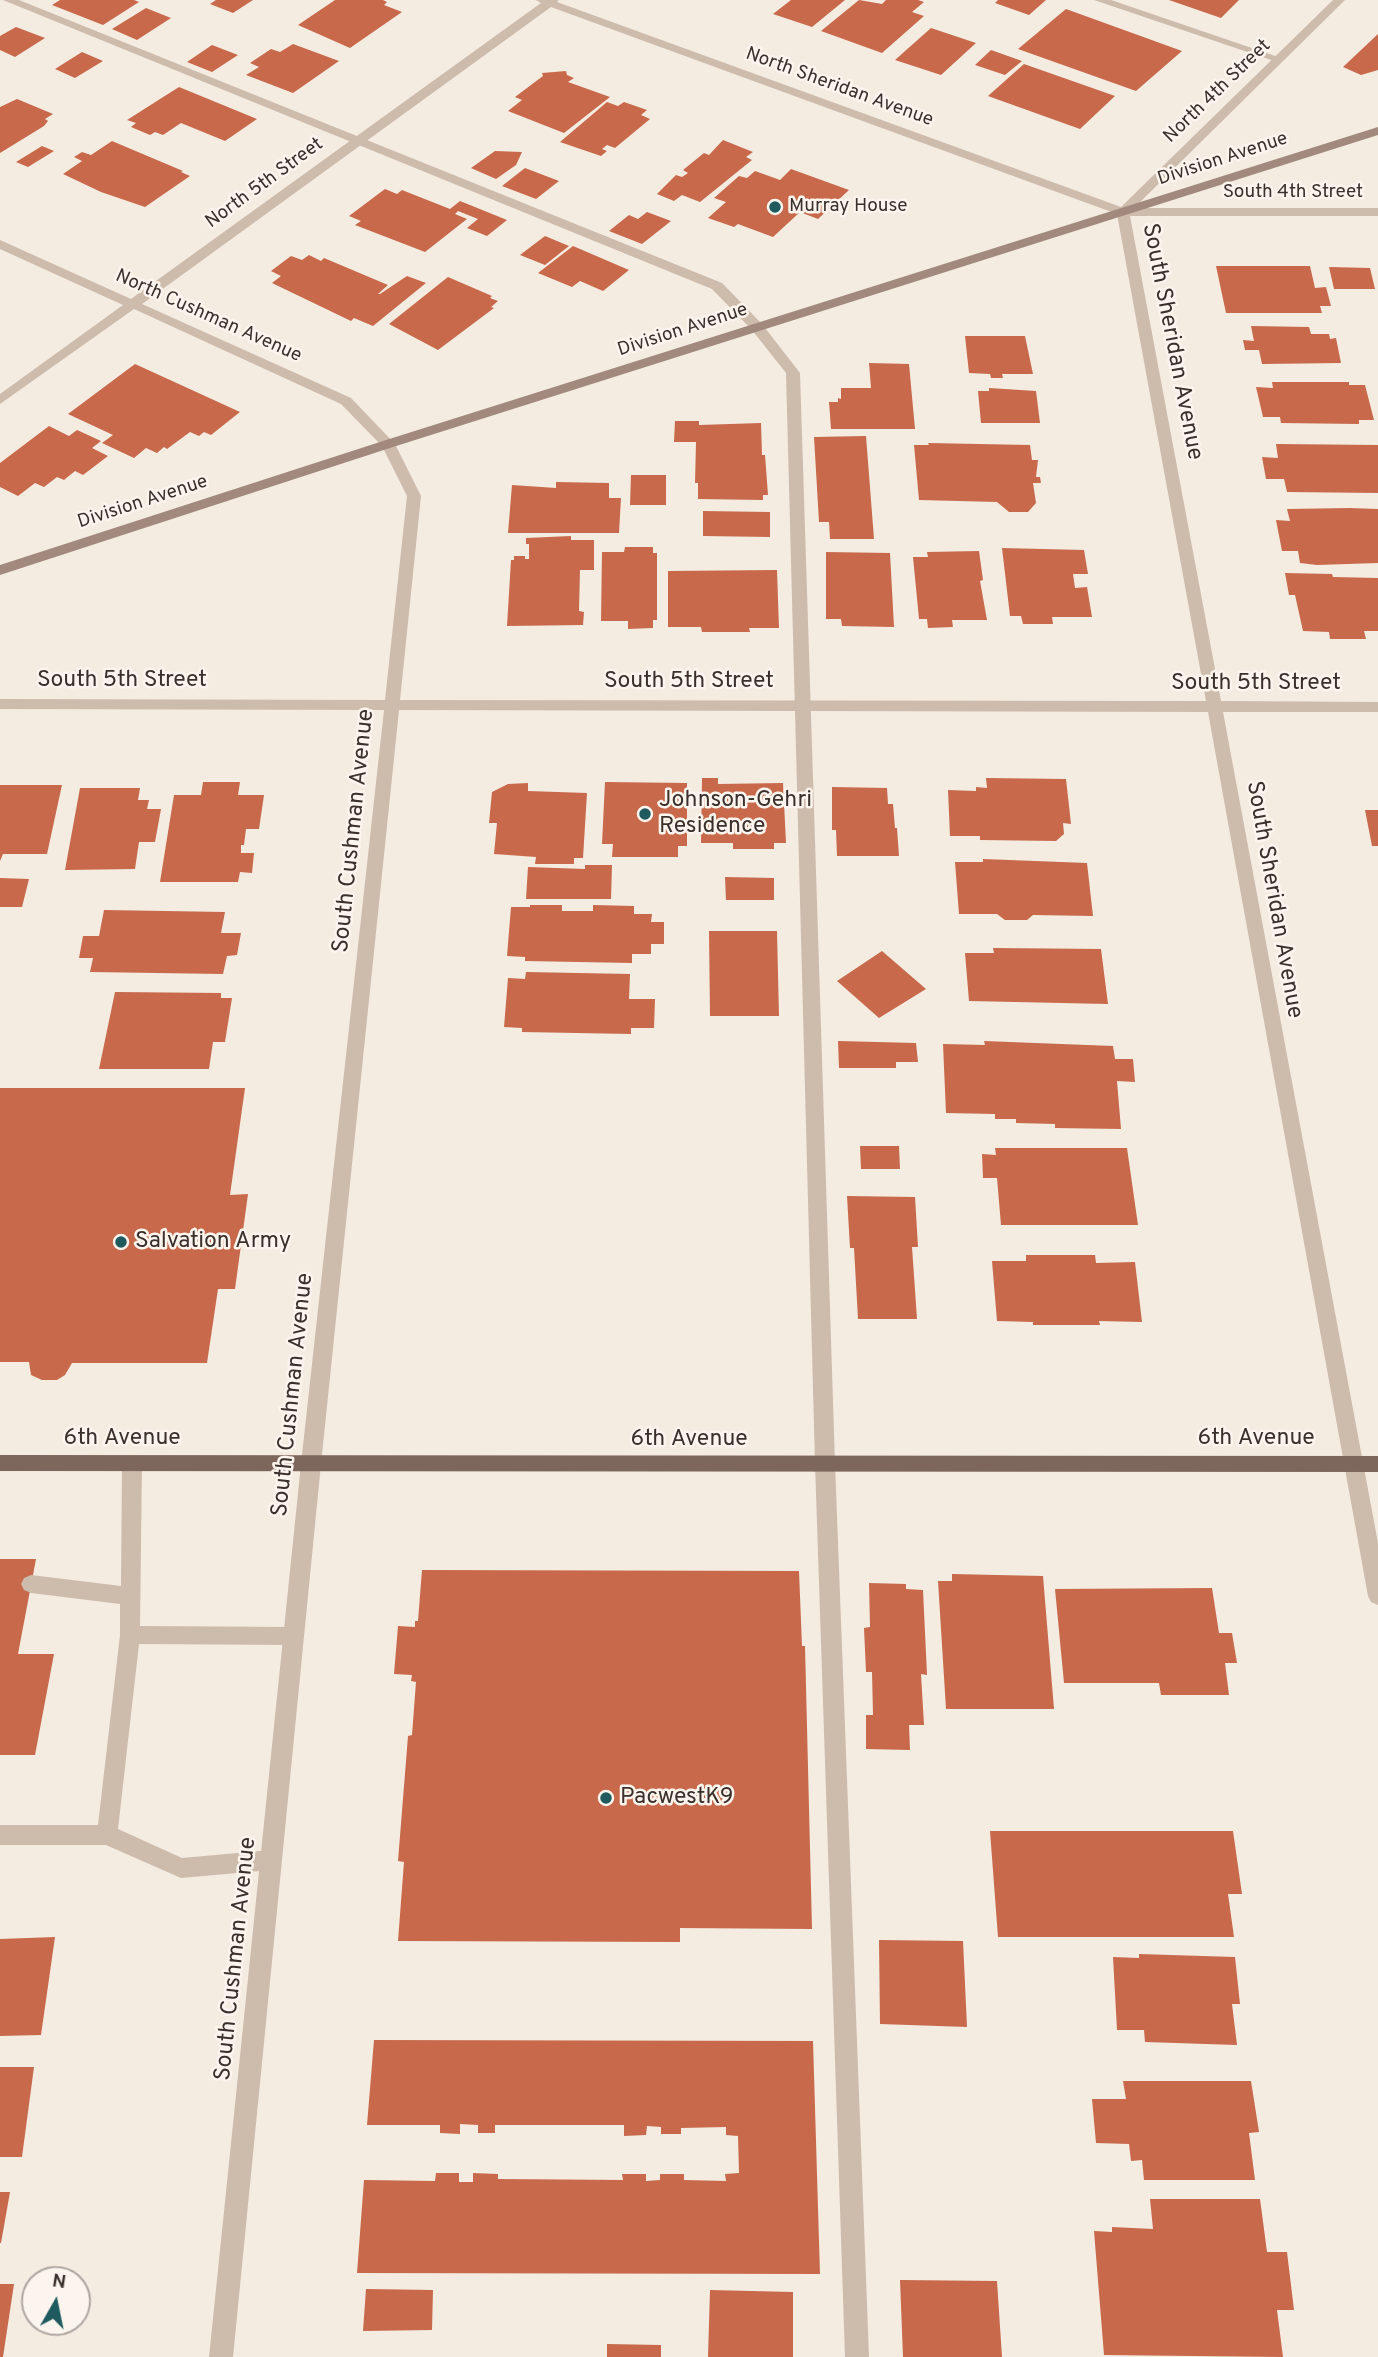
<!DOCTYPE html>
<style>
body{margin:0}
#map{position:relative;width:1378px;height:2357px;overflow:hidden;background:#f4ebe1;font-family:Overpass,sans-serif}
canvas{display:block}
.north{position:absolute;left:21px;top:2266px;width:70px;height:70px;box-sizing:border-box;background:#fbf5ee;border:2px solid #aea6a0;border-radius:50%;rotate:9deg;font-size:19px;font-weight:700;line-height:28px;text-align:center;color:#3b302b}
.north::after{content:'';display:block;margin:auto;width:24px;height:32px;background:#1f5a5e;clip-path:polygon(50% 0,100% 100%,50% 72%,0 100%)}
</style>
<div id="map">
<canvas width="1378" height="2357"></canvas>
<div class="north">N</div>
</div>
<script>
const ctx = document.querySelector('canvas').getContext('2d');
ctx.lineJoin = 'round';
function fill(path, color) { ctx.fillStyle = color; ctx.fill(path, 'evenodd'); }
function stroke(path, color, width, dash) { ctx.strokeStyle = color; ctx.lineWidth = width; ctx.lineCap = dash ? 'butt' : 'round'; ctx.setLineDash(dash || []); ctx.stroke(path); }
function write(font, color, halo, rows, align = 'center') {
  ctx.font = font + ' Overpass,sans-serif'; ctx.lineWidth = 5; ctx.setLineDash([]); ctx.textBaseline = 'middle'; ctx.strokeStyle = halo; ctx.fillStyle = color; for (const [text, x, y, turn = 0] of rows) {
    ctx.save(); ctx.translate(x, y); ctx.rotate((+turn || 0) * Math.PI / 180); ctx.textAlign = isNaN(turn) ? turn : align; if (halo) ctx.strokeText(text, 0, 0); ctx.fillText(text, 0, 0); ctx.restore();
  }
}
fill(new Path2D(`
 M60,0H134L139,2L103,25L52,5Z
 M216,0H253L233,13L210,4Z
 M335,0H383L387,2L384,5L402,12L350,48L298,25Z
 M791,0H845L812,27L773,14Z
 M859,0L882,4L886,0H918L924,2L912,12L924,16L882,53L821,31Z
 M998,0H1046L1029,15L995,3Z
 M1169,0H1239L1221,18Z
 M146,8L171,18L137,40L112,29Z
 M1066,9L1182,51L1136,91L1018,49Z
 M16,27L45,38L15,57L0,50V36Z
 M931,28L976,43L941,75L895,60Z
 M1378,34V70L1361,75L1343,67Z
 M293,44L339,61L293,93L246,75L259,67L250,63L271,49L280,52Z
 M212,45L238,55L212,72L187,62Z
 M991,50L1022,61L1005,75L975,65Z
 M82,52L103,61L75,78L55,69Z
 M1024,64L1115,96L1080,129L988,96Z
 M566,71L567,75L574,78L568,82L610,97L564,133L508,111L522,100L515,97L543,76L542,73Z
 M179,87L257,119L225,141L181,123L163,135L155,132L150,135L131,127L136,123L127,120Z
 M17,99L53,114L45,119L48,121L44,126L0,153V107Z
 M607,102L618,106L624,102L647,110L641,115L650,119L615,148L607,145L602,149L607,151L601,156L560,142Z
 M723,140L753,152L746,157L752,160L700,202L682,195L674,201L657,194L676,175L682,177L688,173L683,170L704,153L709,155Z
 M112,141L183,171L181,172L190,176L145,207L101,192L63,174L82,161L74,157L82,152L91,155Z
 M42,146L54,151L28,167L16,162Z
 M495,151L522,152L516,165L496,179L471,168Z
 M525,168L559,181L536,199L502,186Z
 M791,169L849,190L818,219L800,212L773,237L738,224L734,227L708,218L726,202L714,198L739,176L747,178L755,171L780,180Z
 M385,189L397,194L402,190L450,209L460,201L507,220L487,236L467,228L478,219L458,211L455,214L467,219L425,252L355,225L361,221L349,216Z
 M647,212L671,221L642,244L609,231L629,215L638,219Z
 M545,236L569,246L545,265L520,255Z
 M573,246L629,270L603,291L580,281L572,287L538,273Z
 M309,255L321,261L324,258L388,285L378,294H380L407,276L426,283L373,326L354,318L351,321L272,283L281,276L271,271L291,256L302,260Z
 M1216,266H1310L1315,288L1326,287L1331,306H1320L1322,313H1226Z
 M1329,267L1370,268L1375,289H1334Z
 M448,277L492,296L490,298L498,301L491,307L494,308L438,350L389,324Z
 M1251,326L1309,327L1311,334H1329L1330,339L1336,338L1341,363L1262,364L1259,350H1245L1243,340L1254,341Z
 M965,336H1025L1033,374H1002L1003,378H991L990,374L969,373Z
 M869,363L909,364L915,429H831L829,402H838V398L841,399V388H871Z
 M135,364L240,412L211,435L204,432L199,436L190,432L167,449L164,447L157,453L146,448L134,458L102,443L113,435L68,414Z
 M1272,382H1349V385H1365L1374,420H1359V424L1281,423L1280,417H1263L1256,387L1273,388Z
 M989,388L1036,391L1040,423H981L978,391H989Z
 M675,421H699V425L761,423L762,455H765L768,495H763V500L698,499V483H695L696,442H674Z
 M49,426L69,436L77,430L101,441L92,448L108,456L83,475L75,471L64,480L57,477L44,487L35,483L18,496L0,487V463Z
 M866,436L874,539H830L829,522H819L814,437Z
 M928,443L1030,445L1032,460H1038L1036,477H1040L1041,483H1033L1036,503L1028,512H1009L997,502L919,500L914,445H929Z
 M1276,444L1378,445V493L1287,492L1284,479H1266L1262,457L1278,458Z
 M631,475H666V505H630Z
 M556,482L609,483V498H621L619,533H508L512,485L556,488Z
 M1350,508L1378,509V563L1317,565L1300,563L1298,551H1282L1276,520L1290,521L1287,509Z
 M703,511L770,512V537L703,536Z
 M571,536V540H594V570H580L579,611L584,612L583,625L507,626L511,560H514V556H525V559H529V544H526V538Z
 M625,547H653V553H657V620H653V628L628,629V621H601L602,552H624Z
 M1002,548L1084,550L1088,574H1073L1075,588L1087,587L1092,617H1052L1053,624H1023L1021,616H1010Z
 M979,551L983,580L980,581L987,620H952L953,627L928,628L927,619H919L913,557H928L927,552Z
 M826,552L890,553L894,627L842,626L841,619H826Z
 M777,570L779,628H749L750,632H702L701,627H668V571Z
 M1285,573L1332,574L1333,577L1378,578V631H1364L1366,639H1330L1329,632L1303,631L1295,595H1289Z
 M702,778H718V784L783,783L786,843H774V849H733V843H701Z
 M986,778L1066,779L1071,824L1063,823L1064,834L1056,841L980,840V836H950L948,790L976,791V787L987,788Z
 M203,782H240L238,795H264L259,829H246L244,845H241V853H254L252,873L240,872L238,882H160L174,795H201Z
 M605,782L687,783V846H678V857H612L613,844H602Z
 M528,783V791L587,793L583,858H574V864H535L536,857L494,854L497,823H489L492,792L508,784Z
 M0,785H62L47,854H3L0,861Z
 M832,787L887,788L888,804H893L895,828H897L899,856H837L836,830H832Z
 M80,788H140L138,800H149L147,809H161L155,842H139L135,869L65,870Z
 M1365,810H1378V846H1372Z
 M983,859L1087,863L1093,916L1033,915L1027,920H1005L997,914H959L955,862H983Z
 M585,865H612L611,899H526L528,867L585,869Z
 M725,877L774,878V900H726Z
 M0,878L29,879L22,907H0Z
 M530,905H562V911H593V905L634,906V914H652L651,922H664V944H651V954H632V963L525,961V957L507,956L511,907H530Z
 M104,910L225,912L221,933H241L237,955L227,956L223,974L90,972L93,958H79L83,936H99Z
 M709,931H777L779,1016H710Z
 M993,948L1101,949L1108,1004L969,1001L965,953H994Z
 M882,951L926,989L879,1018L837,981Z
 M526,972L630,974L629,999H655L654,1028H631V1034L522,1032V1028L504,1027L508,978L525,979Z
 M115,992L221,993V998H232L225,1042H213L209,1069H99Z
 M838,1041L916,1043L918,1062H896V1068H839Z
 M984,1041L1113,1046L1115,1059H1133L1135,1082L1117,1081L1121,1129L1055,1128V1124L1016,1123V1119H995V1114L946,1113L943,1044L985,1045Z
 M0,1088H245L230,1195L248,1194L235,1289H218L207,1363H72L65,1375L57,1380H42L31,1375L29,1362H0Z
 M860,1146H899L900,1169H861Z
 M995,1148H1127L1138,1225H1001L997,1178H983L982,1154L996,1155Z
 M847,1196L915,1197L918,1247H912L917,1319H858L854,1248H850Z
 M1026,1255H1095L1096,1263L1135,1262L1142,1322L1099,1321L1100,1325H1033V1322L997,1321L992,1261H1026Z
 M0,1559H36L18,1654H54L35,1755H0Z
 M422,1570L799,1571L802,1646H805L812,1929L680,1928V1942L398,1941L404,1862L398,1861L408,1736L412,1735L416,1682L411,1681L412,1675L394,1674L398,1626L415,1627V1621H418Z
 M952,1574L1043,1576L1054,1709H946L938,1581H952Z
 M869,1583L906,1584V1589L923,1590L927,1675L921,1674L924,1725H909L910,1750L866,1749V1715H873L872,1672H866L864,1628L870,1627Z
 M1212,1588L1219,1633H1232L1237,1663H1225L1229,1695H1161L1159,1683H1064L1055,1589Z
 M990,1831H1233L1242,1894H1228L1234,1937H998Z
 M55,1937L41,2035L0,2036V1939Z
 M879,1940L963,1941L967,2027L880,2024Z
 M1139,1954L1235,1957L1240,2004H1232L1237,2045L1145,2042L1144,2030H1117L1113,1957L1139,1958Z
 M374,2040L813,2041L820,2274L357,2273L364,2180L435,2181L436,2173H459V2182H473V2173L498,2174V2179L623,2180L622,2174H646V2181L660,2180V2174H684V2180L726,2181L725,2174L739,2173L738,2136L726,2135V2127L681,2128V2134H661V2127L647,2126L646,2135L624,2136V2125H495V2133H478V2125L460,2124V2134L440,2133V2125H367Z
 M0,2067H34L22,2157H0Z
 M1123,2081H1251L1259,2132L1249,2133L1255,2180H1144L1142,2160L1131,2161L1129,2144L1096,2143L1092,2099H1126Z
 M0,2192H10L1,2243H0Z
 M1150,2199H1260L1267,2252H1287L1294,2310H1277L1283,2357L1104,2355L1094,2231L1112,2232V2227L1153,2229Z
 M900,2280L997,2281L1002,2357H903Z
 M0,2284H14L3,2357H0Z
 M366,2289L433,2290L432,2330L363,2331Z
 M710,2290L793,2292V2357H708Z
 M607,2344L661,2345V2357H607Z`), '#c8694b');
fill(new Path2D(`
 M3,0H19L722,283L762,324L800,373L835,1464L869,2357H845L815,1464L786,373L752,330L712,289Z
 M1094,0H1111L1284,59L1274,61Z
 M132,1455L139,1457L142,1463L140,1626L294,1627L301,1630L304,1636L301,1642L294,1645L139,1644L118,1829L182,1858L271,1850L278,1853L282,1860L278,1867L271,1870L181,1878L106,1845H0V1825H98L120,1635V1604L31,1593L24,1590L21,1584L24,1578L31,1575L121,1586L122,1463L125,1457Z`), '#cdbbac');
fill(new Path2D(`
 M536,0H559L557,2L1121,207L1333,0H1345L1134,208H1378V216H1130L1221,701L1378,702V712H1223L1378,1543V1605L1371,1602L1368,1596L1208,712L399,710L321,1464L233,2357H209L301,1464L384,710L0,709V699L385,700L407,496L382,446L341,404L134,309L0,404V394L123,305L0,249V240L131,299L541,3ZM551,7L1117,214L1206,701L400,700L421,496L395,444L351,398L142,304Z`), '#cdbbac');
fill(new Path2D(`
 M1378,127V135L393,447L0,575V565L383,441Z`), '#a18a7d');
fill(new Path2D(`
 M0,1455L1378,1456V1472L0,1471Z`), '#7d675c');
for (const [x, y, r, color] of [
 [775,207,7,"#1f5a5e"],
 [645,814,7,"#1f5a5e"],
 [121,1242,7,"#1f5a5e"],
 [606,1798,7,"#1f5a5e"]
]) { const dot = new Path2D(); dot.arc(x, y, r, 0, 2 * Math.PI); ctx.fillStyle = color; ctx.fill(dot); stroke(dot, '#fbf5ee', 2.5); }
write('19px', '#3b302b', '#fbf5ee', [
 ["North Sheridan Avenue",839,88,20],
 ["North 4th Street",1218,92,-44],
 ["Division Avenue",1223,160,-18],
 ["North 5th Street",265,184,-36],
 ["South 4th Street",1293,193],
 ["North Cushman Avenue",208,317,24],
 ["Division Avenue",683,331,-18],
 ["Division Avenue",143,503,-18]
]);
write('19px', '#3b302b', '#fbf5ee', [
 ["Murray House",789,207]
], 'left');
write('23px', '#3b302b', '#fbf5ee', [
 ["South Sheridan Avenue",1171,342,79],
 ["South 5th Street",122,681],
 ["South 5th Street",689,682],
 ["South 5th Street",1256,684],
 ["South Cushman Avenue",355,831,-84],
 ["South Sheridan Avenue",1273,900,80],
 ["South Cushman Avenue",294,1395,-84],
 ["6th Avenue",122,1439],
 ["6th Avenue",1256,1439],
 ["6th Avenue",689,1440],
 ["South Cushman Avenue",237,1959,-84]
]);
write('23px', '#3b302b', '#fbf5ee', [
 ["Johnson-Gehri",659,801],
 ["Residence",659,827],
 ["Salvation Army",135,1242],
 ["PacwestK9",620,1798]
], 'left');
</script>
